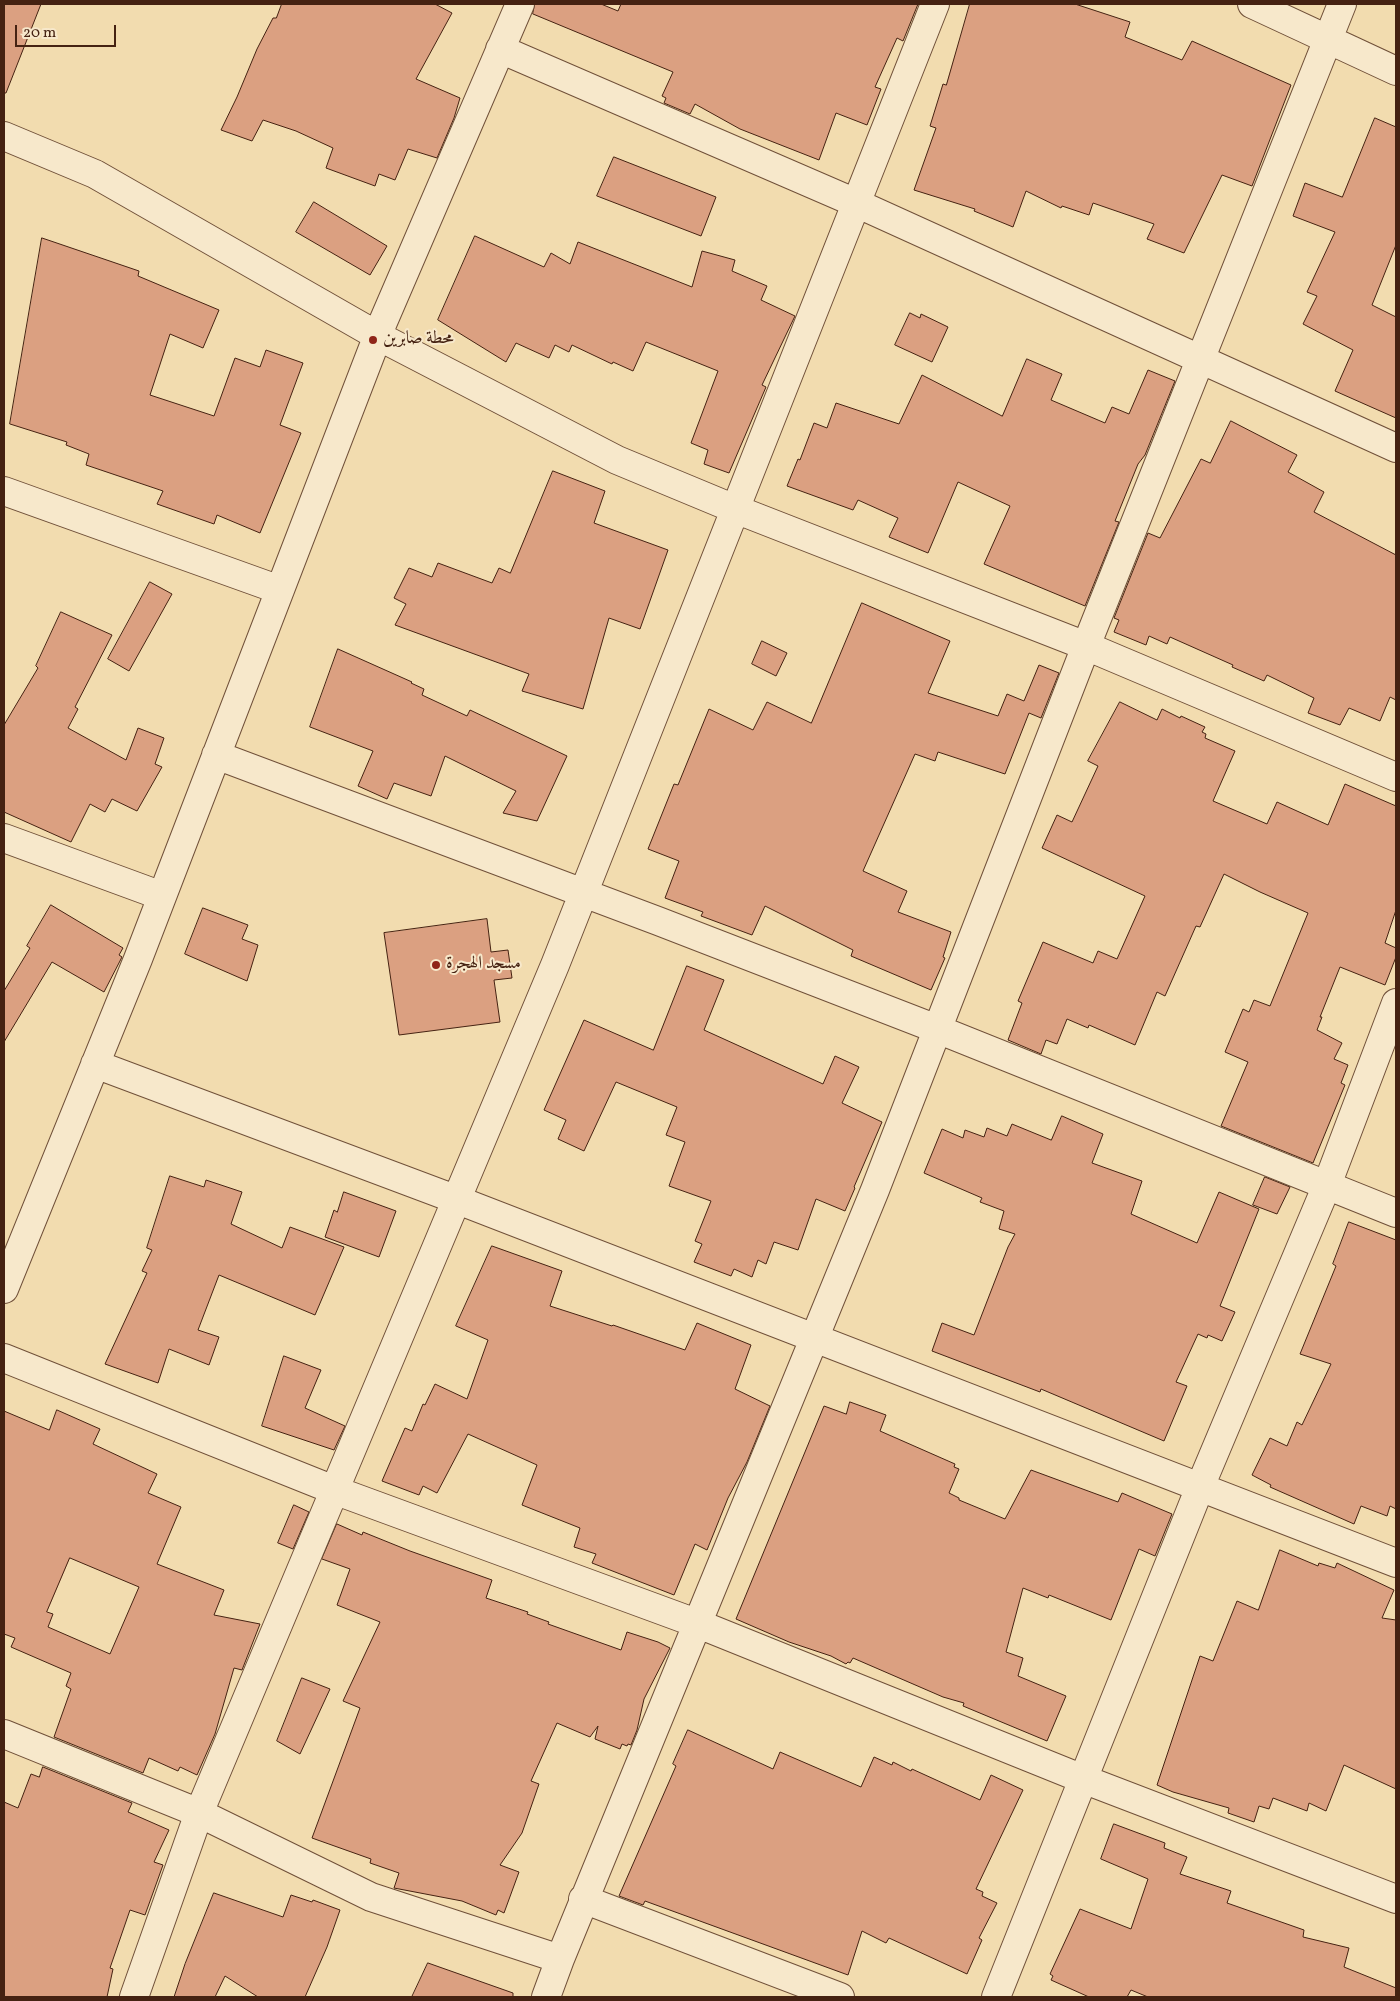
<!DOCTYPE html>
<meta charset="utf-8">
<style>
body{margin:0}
#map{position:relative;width:1400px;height:2001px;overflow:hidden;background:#f2dcaf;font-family:Vollkorn,serif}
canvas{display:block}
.frame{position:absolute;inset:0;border:5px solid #452212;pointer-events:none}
.scale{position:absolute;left:15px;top:25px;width:101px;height:22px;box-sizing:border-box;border:2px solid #452212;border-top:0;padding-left:6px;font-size:15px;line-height:18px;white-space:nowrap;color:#452212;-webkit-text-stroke:4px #f7e8cb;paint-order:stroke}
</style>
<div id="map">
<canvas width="1400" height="2001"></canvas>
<div class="frame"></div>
<div class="scale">20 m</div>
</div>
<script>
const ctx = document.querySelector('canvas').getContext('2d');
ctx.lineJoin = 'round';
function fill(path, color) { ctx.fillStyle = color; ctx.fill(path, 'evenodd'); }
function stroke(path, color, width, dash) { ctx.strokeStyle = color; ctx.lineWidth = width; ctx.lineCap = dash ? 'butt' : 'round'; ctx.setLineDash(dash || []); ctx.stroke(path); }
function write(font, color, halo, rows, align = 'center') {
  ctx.font = font + ' Vollkorn,Amiri,serif'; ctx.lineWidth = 4; ctx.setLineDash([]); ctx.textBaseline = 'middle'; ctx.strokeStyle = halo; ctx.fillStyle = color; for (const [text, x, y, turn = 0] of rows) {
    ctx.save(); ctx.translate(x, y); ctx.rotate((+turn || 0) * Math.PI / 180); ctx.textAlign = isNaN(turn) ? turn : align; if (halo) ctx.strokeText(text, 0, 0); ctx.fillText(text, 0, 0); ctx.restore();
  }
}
const building = new Path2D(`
 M4,4H41L6,93H4Z
 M282,4H435L452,13L416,79L460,98L454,118L437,158L408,149L395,180L379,174L375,186L326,168L333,148L296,131L263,120L252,141L221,130L237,97L257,49L273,18H276Z
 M535,4H601L618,11L621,4H918L903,41L897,38L875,87L881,89L867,125L836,113L819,160L740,129L695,104L690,114L664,103L666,98L662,96L673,72L533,14Z
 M970,4H1075L1130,22L1125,37L1182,60L1192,41L1291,85L1252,186L1222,175L1184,253L1147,239L1154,224L1093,203L1089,215L1062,206L1061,208L1026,191L1013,227L974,211L975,209L914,190L936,128L930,126L943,84L946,85Z
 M1375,118L1396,127V245L1372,305L1396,317V418L1335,391L1353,350L1303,324L1317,296L1307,292L1335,232L1293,216L1305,183L1342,197Z
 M614,157L716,197L701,236L597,196Z
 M314,202L387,246L370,275L296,232Z
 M475,236L544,267L551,253L570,264L578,242L692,287L702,251L735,260L732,271L767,286L761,300L795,316L762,385L766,387L729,473L704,464L708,450L691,443L718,371L646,342L633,371L613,362L612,364L572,345L569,352L555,345L549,358L516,343L506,362L438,320Z
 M42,238L139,271L138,276L219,310L203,348L170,334L150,395L214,416L235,358L260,367L266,350L303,363L280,425L301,433L260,533L217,515L214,524L157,504L163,491L86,465L89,454L66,445L67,442L10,424Z
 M910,313L920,318L921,314L948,327L932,362L895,345Z
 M1027,359L1062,374L1051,400L1105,423L1112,407L1129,414L1148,370L1175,381L1145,455L1138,464L1115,521L1119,522L1085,606L984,564L1010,506L958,482L928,553L889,537L898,518L858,500L853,510L787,486L798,459L800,460L814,423L827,428L836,403L899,424L922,375L1002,416Z
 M1231,421L1297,455L1288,472L1324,492L1314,512L1396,555V700L1390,697L1380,721L1349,708L1340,725L1308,713L1314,698L1267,675L1264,681L1232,667L1233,665L1170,637L1167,644L1149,636L1146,645L1114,632L1119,620L1114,618L1148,533L1160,538L1201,459L1210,463Z
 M553,471L605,491L594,523L668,550L640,629L609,618L583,709L522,691L529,674L395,625L406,604L394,598L409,568L432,577L438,563L492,583L499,568L510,573Z
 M150,582L172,594L129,671L108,659Z
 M862,603L950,641L928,693L998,716L1007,694L1024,701L1039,665L1059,673L1041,718L1029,713L1005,774L938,752L935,761L915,754L863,871L907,891L898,912L951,932L943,957L945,958L931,990L851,956L853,950L765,906L752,935L701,916L703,912L665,898L679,861L648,849L674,784L678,785L709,709L753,730L767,702L811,723Z
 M61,612L112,635L75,707L78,709L68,728L126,760L138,728L164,738L155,764L162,767L137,811L112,799L105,812L90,804L71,842L4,812V725L38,668L36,666Z
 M762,641L787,653L776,676L752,664Z
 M338,649L412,682L411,683L424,689L422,695L467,716L470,710L567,756L537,821L503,813L516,791L445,756L431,796L394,783L387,799L358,786L373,751L310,727Z
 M1120,702L1157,720L1162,709L1180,718L1181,716L1205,727L1202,732L1206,734L1205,738L1235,751L1213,801L1267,824L1277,802L1328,825L1345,784L1396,806V910L1385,943L1396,948V957L1385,985L1340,967L1320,1017H1322L1317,1030L1342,1043L1334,1059L1348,1065L1341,1083L1345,1085L1313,1163L1221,1126L1248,1062L1225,1052L1243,1009L1249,1012L1254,1000L1270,1006L1308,913L1260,892L1224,874L1200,927L1196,926L1165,996L1157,992L1135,1045L1089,1025L1088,1028L1067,1019L1057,1044L1046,1040L1041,1054L1008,1040L1022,1003L1018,1001L1043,942L1093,963L1098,951L1117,959L1145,896L1042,848L1057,815L1072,822L1098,766L1088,761Z
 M51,905L123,948L119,955L122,957L104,992L52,962L4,1042V991L30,948L27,946Z
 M203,908L248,925L242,939L258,945L247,981L185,954Z
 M487,919L491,952L508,950L512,978L494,980L500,1022L399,1035L384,933Z
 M687,966L724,980L704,1030L823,1084L835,1056L859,1067L842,1103L882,1122L854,1187L855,1188L845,1211L816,1199L798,1250L774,1242L766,1264L758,1260L752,1277L734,1269L731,1276L694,1262L702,1244L695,1241L711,1201L669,1186L685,1142L666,1135L677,1107L616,1082L584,1151L558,1139L566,1120L544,1110L584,1020L653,1050Z
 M1062,1116L1103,1134L1092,1163L1142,1181L1131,1214L1197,1243L1219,1192L1259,1209L1220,1306L1235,1312L1222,1341L1208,1335L1207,1338L1198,1334L1176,1382L1187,1386L1164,1441L1041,1389L1040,1392L932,1351L942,1323L974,1335L1008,1247L1015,1234L999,1229L1004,1211L980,1202L982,1198L924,1173L942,1129L963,1138L965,1130L984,1137L987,1128L1007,1136L1012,1124L1051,1140Z
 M170,1176L204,1187L206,1180L242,1192L231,1224L282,1248L290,1227L344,1247L315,1315L219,1275L198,1330L219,1337L209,1365L169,1349L158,1383L105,1364L147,1273L142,1271L152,1250L147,1248Z
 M1265,1177L1290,1187L1277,1214L1253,1205Z
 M344,1192L396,1211L379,1257L325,1237L334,1210L337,1212Z
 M1349,1222L1396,1240V1509L1390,1506L1387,1516L1361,1506L1354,1524L1270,1487L1271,1485L1252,1475L1270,1438L1287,1446L1297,1422L1302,1425L1331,1364L1300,1354L1336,1266L1333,1264Z
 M492,1246L562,1271L550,1306L612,1326L613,1325L685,1350L697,1323L751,1345L735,1389L770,1406L747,1462L728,1498L707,1550L695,1544L674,1595L592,1563L596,1554L574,1547L580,1528L522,1505L537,1465L468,1434L437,1493L423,1486L419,1495L382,1481L405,1428L412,1431L423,1404L425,1405L435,1384L467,1399L488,1340L456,1326Z
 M284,1356L321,1370L305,1408L345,1426L334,1450L262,1426Z
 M850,1402L886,1415L880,1431L955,1464L954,1467L959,1469L949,1493L959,1498V1500L1005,1519L1031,1470L1118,1502L1122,1493L1172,1514L1155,1556L1139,1549L1111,1620L1049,1595L1048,1598L1023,1588L1006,1652L1023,1658L1018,1676L1066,1696L1047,1741L963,1706L964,1703L943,1697L853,1658L850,1663L848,1662L846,1664L831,1656L789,1642L736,1619L824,1406L846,1414Z
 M57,1410L100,1429L93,1444L157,1474L148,1493L181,1507L157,1564L224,1590L214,1615L260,1624L242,1670L234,1668L215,1734L197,1775L180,1767L178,1771L149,1758L143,1773L54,1737L71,1689L66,1686L71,1673L11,1647L15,1638L4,1634V1411L49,1430ZM70,1558L139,1587L110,1654L48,1627L53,1614L47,1612Z
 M294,1505L309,1512L293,1549L278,1543Z
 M337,1524L362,1535L363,1532L410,1551L492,1580L486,1598L528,1612L527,1614L549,1622L548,1624L621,1650L627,1632L658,1642L670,1648L644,1699L637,1730L631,1745L628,1744L627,1746L622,1744L620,1749L595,1739L598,1726L590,1737L557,1723L531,1781L539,1784L522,1833L500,1865L519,1872L504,1913L498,1910L496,1915L462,1901L394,1888L399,1873L370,1863L371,1859L312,1838L360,1708L343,1701L380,1622L337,1605L350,1569L322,1559Z
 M1280,1550L1318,1566L1319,1563L1335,1568L1337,1563L1394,1590L1382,1618L1396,1620V1789L1344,1765L1326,1811L1309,1803L1307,1811L1273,1798L1269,1809L1259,1806L1254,1822L1228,1813L1229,1808L1173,1792L1157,1785L1200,1656L1213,1661L1237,1601L1258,1610Z
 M302,1678L330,1689L300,1754L277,1741Z
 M688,1730L773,1769L780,1752L861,1787L874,1757L892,1765L893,1762L911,1771L912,1769L980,1800L991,1775L1023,1790L976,1889L983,1892L982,1896L997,1903L979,1938L982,1940L967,1974L889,1938L886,1943L862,1931L848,1975L645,1901L643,1905L619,1896L676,1766L673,1764Z
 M43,1767L132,1803L128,1812L169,1830L154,1862L163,1865L145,1915L130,1910L110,1968L113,1969L107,1997H4V1802L18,1808L31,1774L39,1777Z
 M1114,1824L1165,1843L1164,1848L1187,1857L1180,1874L1231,1891L1227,1903L1304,1930L1303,1937L1349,1948L1344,1967L1396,1988V1997H1148L1131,1990L1127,1997H1089L1051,1980L1053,1976L1050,1974L1080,1909L1131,1929L1148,1879L1101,1859Z
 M214,1893L283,1917L291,1895L312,1902L313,1900L340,1910L327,1947L305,1997H258L225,1976L215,1997H174L185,1964Z
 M428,1963L513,1993V1997H412Z`);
fill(building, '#dba081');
stroke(building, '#452212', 1);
const street = new Path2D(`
 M1252,4L1396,71
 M500,49L856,203L1396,448
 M4,136L95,174L378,336L617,460L735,509L1086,646L1396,777
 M4,491L280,590
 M216,755L658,921L937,1029L1396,1213
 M4,838L162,896
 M95,1064L455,1199L1396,1563
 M4,1289L138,959L383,322L520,4
 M4,1358L334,1490L696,1623L1083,1779L1396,1899
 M4,1734L199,1813L371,1897L560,1959L546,1997
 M583,1899L840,1997
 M560,1959L875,1190L1086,646L1342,4
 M134,1997L199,1813L555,965L935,4
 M996,1997L1200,1487L1327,1185L1396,1003`);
stroke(street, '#705039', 30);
stroke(street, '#f7e8cb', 28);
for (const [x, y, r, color] of [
 [373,340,5,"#8f2418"],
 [436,965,5,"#8f2418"]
]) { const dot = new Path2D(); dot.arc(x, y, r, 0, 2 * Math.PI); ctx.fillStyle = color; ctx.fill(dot); stroke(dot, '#f7e8cb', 2); }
write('18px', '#452212', '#f7e8cb', [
 ["محطة صابرين",383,340],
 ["مسجد الهجرة",446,965]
], 'left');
</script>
